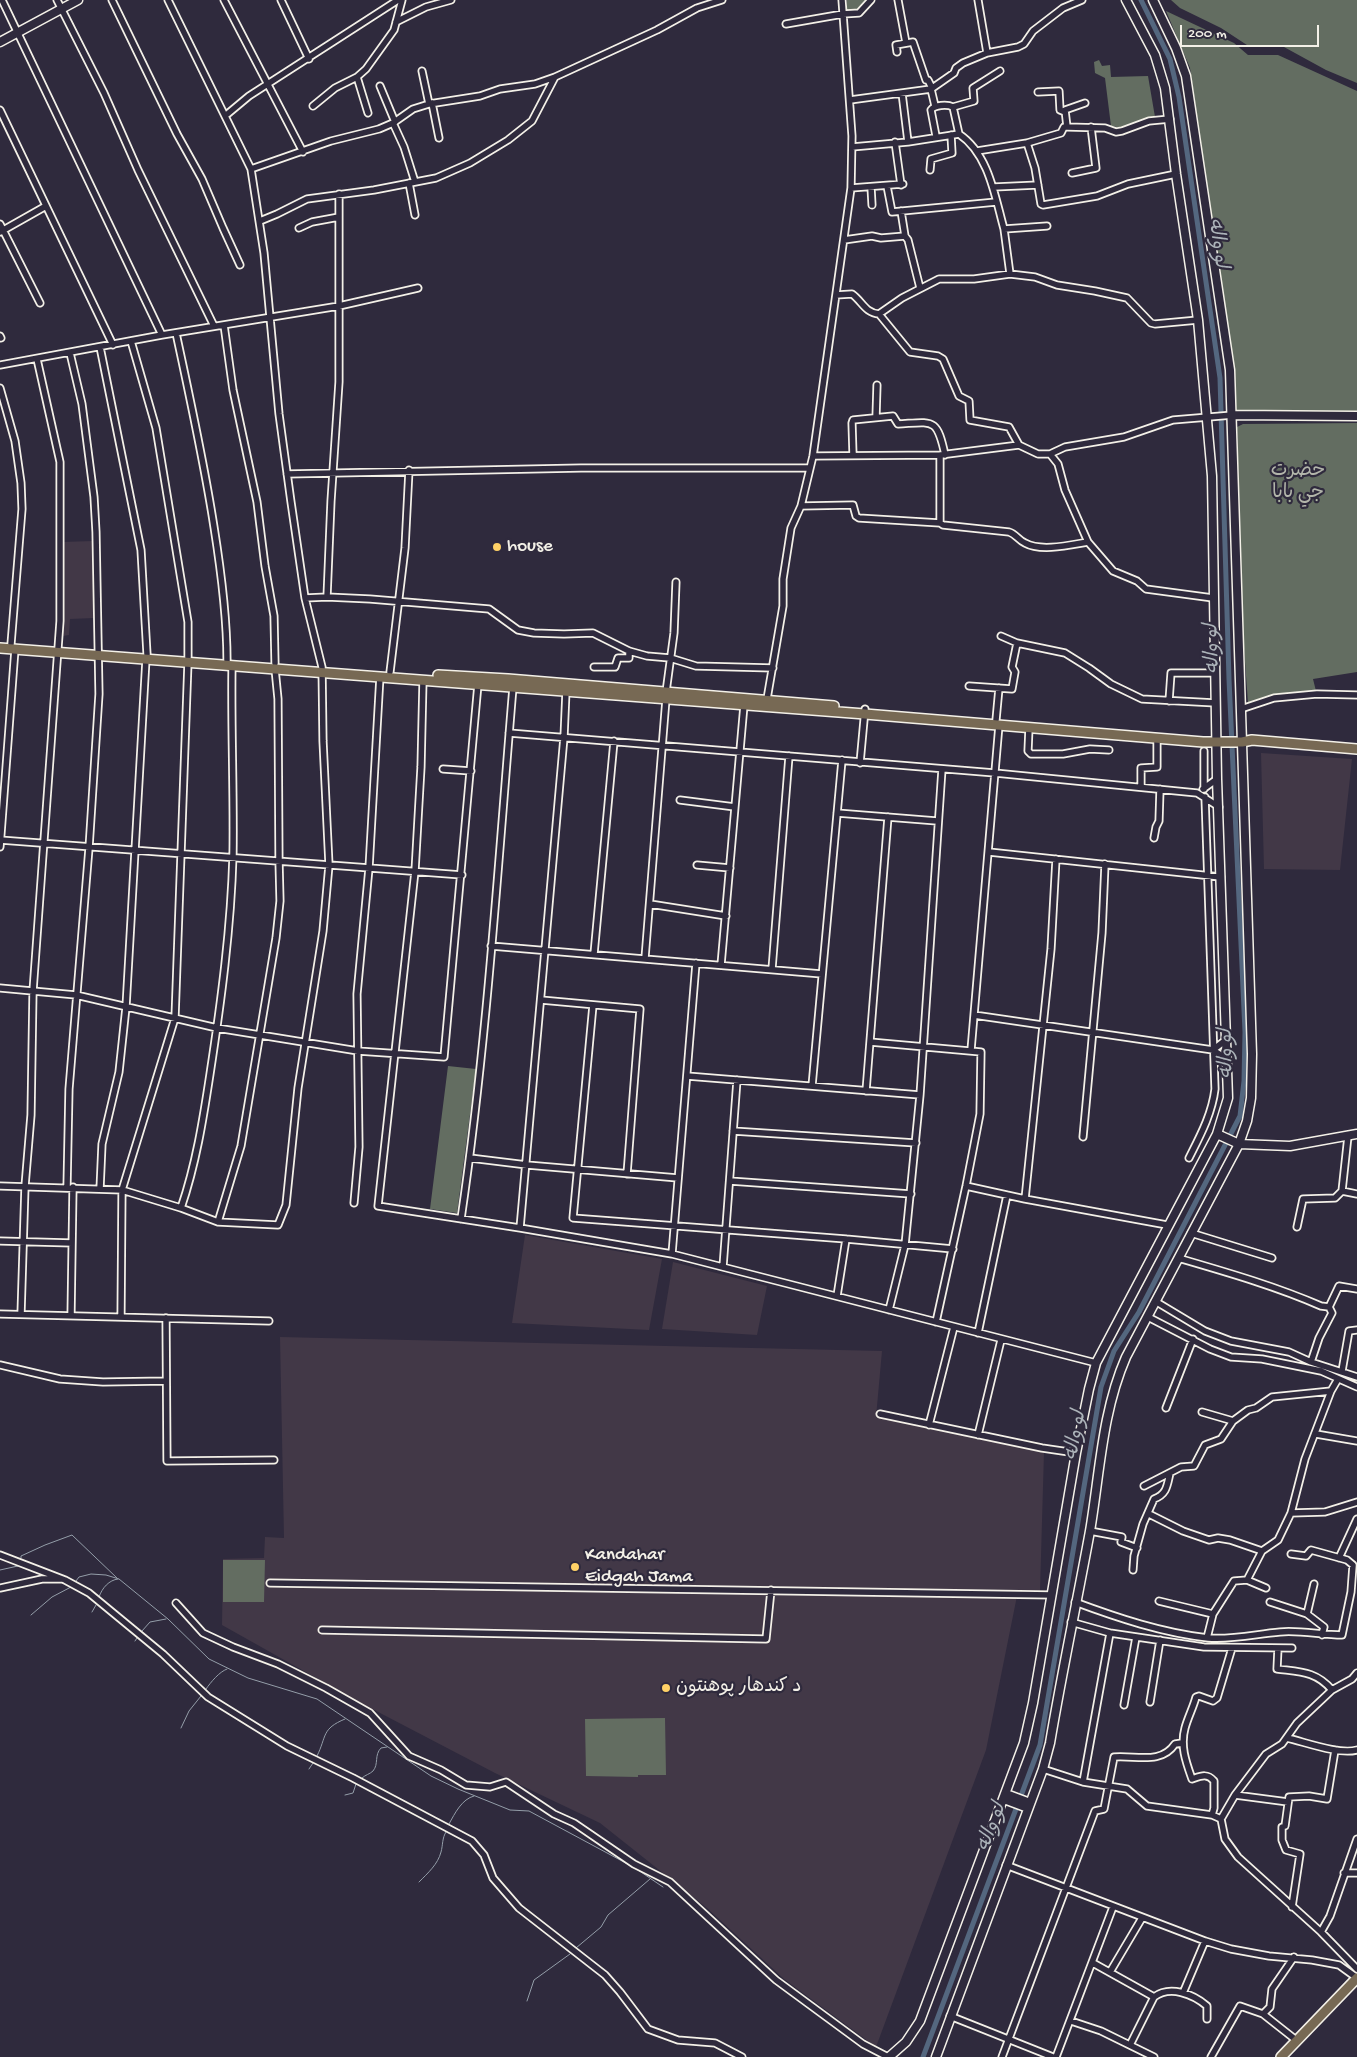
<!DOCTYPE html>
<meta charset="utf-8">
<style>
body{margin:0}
#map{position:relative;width:1357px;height:2057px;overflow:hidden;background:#2f2a3d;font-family:"Gochi Hand",sans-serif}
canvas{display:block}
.scale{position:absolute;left:1180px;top:25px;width:139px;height:22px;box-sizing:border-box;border:2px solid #f4f1e8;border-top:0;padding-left:6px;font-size:15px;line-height:18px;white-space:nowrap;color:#f4f1e8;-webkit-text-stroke:4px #2f2a3d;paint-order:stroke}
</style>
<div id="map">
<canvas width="1357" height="2057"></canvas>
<div class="scale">200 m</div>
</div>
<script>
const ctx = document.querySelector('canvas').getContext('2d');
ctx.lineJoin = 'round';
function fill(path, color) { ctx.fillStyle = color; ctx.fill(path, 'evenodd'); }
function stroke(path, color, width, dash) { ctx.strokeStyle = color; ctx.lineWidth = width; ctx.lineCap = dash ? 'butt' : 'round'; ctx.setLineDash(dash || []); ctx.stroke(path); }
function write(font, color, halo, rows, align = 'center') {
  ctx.font = font + ' "Gochi Hand","Playpen Sans Arabic",sans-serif'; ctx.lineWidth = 4.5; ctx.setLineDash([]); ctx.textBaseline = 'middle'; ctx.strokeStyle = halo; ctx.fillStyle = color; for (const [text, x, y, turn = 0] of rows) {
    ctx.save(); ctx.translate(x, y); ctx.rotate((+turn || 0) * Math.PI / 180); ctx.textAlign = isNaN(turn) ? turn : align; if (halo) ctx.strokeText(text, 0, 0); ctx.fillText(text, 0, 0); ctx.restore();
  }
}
fill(new Path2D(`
 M93,541L94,618L70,619L69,635L63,636L62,542Z
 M1261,753L1352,759L1340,870L1264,869Z
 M525,1235L662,1259L649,1330L512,1323Z
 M673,1262L767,1286L757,1335L662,1329Z
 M280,1337L882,1351L876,1417L1044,1452L1040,1591H1018L986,1750L876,2047L784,1979L707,1908L600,1823L495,1773L359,1702L222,1625L223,1559L264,1558L265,1537L284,1538Z`), '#423847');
fill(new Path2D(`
 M847,0H867L858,12H847Z
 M1171,0H1357V83L1326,70L1284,47H1250L1221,28L1180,8Z
 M1166,11L1234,43L1248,55H1278L1357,91V413L1236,410L1234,368L1190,68Z
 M1099,60L1102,66L1110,65L1111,77L1148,76L1155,117L1122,128L1111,126L1105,78L1095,73L1094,62Z
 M1357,423V672L1313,679L1316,691L1273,695L1248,703L1242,621L1237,427L1243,424Z
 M448,1066L476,1069L457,1213L430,1209Z
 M223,1560H265L264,1602H223Z
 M665,1718L666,1775H638V1777L586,1776L585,1719Z`), '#636d61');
stroke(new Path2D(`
 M21,1558V1556L45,1545L72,1535L117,1578
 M0,1570L18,1566
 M76,1581L79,1577L91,1574L106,1575L119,1579L168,1619L209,1659L248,1678L317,1699L431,1776L458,1789L510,1810L529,1811L635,1868L663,1887
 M99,1597C102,1588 109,1580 118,1579
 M92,1612L96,1605
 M31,1615L52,1597L71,1587
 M142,1631L150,1622L166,1619
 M135,1641L137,1638
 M206,1689C211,1682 219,1672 227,1669
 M181,1728L189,1711L201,1696
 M317,1756C327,1736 321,1729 345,1719
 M309,1769L313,1763
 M362,1778C365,1775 370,1774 373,1771C379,1764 374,1755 381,1748L387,1747
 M345,1795L353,1793L356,1784
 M449,1824C455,1813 462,1799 474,1796
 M419,1882C428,1873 438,1864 441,1852C443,1845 442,1838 446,1832
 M576,1948L601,1927L608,1915L650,1879
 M527,2001L534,1980L570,1954`), '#949ea9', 1);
stroke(new Path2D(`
 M923,2057L1040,1745L1101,1387L1114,1351L1139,1312L1240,1116L1244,1081L1245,1032L1229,679L1220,378L1179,97L1170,59L1141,0`), '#54677f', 5);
const street = new Path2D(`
 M2,0L162,335
 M57,0L104,93L138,170L214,326
 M112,0L177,134L202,179L223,228L240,265
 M224,0L303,152
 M281,0L309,59
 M898,0L906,43
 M978,0L987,53
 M396,22L426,7L451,0
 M786,24L843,14L859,13L871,0
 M897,52L896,45L913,42L926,80H928L932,88
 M422,71L429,104
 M357,77L368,113
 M380,86L395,122
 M931,89L935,106
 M1038,92L1059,91L1060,110L1065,112
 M902,93L908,142
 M850,100L931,89L954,73L956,68L963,63L987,53L1018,47L1024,44L1033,31L1063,8L1082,0
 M432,103L439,138
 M313,106L335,88L357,77L366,69L394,30L402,0
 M953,107L974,101L973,88L1000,71
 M0,110L113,345
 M225,116L249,96L398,0
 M393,123L404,147L415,182
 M1067,127L1065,110L1085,103
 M936,136L931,110C934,105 947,104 953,107L959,134
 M895,142L901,185
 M1027,143L1035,168L1041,204L1043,205L1097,196L1128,184L1176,174
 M852,147L908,142L959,134C989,154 995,197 1004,229L1047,226
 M977,151L1027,143L1061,133L1064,127H1067L1105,128L1116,132L1122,131L1149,121L1170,119
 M251,169L331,141L379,129L393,123L413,109L429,104L480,96L500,89L535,84L555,77
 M930,170L931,159L952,153L951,135
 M1072,173L1096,168L1091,127
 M409,183L415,215
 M887,186L892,212L996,202
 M871,187L872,205
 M994,187L1038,185
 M851,188L903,184
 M901,211L905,236L908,240L920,288
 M260,221L277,214L307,199L374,190L436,178L470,163L508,140L532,121L555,77L657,30L697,8L722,0
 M0,224L40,303
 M299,228L312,222L339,217
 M1004,229L1010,274
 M0,232L46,206
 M844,240L872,236L881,238L905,236
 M836,295L852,294C862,301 865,313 879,314L902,298L939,279H974L1010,274L1035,277L1057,285L1095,291L1127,298L1151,323L1155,324L1198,320
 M879,314L910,352L938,356L943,359L959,396L969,401L970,420L1009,427L1019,445
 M224,325L233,390L257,502L265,566L274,616L275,663
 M176,333C190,398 204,462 214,527C221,571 227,615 227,660
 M0,336L1,338
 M131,341L156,428L188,622V657
 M100,347L141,550L147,654
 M0,365L162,335L339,306L418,288
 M0,388L15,441L21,483L22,509L11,644
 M876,417L877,385
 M1050,454L1058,464L1065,490L1088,542L1113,571L1137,581L1146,589L1213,598
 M853,455L852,423L853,420L893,416L898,424C933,422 937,417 945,455
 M813,456L940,455L1019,445L1038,454H1050L1065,447L1124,437L1173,420L1233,415
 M287,474L581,468H810
 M801,506L853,505L856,516L859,518L940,523L943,525L1009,532C1016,534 1018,540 1025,543C1041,552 1070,545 1088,542
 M940,523V455
 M327,597L331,501L339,382V194
 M305,598L327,597L370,599L489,609L518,630L534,633L564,634L593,633L629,651L647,656L670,658L696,666L773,668
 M1001,636L1017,643L1065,653L1089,668L1111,684L1142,699L1216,703
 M594,667H615L618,658H629V651
 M390,672L405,548L409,470
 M423,680L421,767L415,871L378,1206L520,1228L672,1254L1096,1363
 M969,686L1012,689L1015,672L1012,667L1017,643
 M666,692L674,633L676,582
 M767,699L783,606V579L791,528L801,506L813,456L851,188L852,136L842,0
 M1169,701L1171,673H1215
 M1241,709L1274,698L1317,694L1357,695
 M996,720L999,688
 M999,725L974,1015L1213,1050L1227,1059
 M1029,728L1028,751L1031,754H1063L1090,749L1109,750
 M509,733L995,773L1197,793L1219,807
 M860,763L865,709
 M443,769L471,771
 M1141,787V768L1157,767V739
 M1203,789L1217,779
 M1204,789V751
 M680,800L735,807
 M837,813L937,821
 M1154,838L1156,827L1159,821L1160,789
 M0,840L462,875
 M0,847L15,649
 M989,852L1221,877
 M697,865L730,868
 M650,904L726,916
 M491,946L822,974
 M594,954L614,741
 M645,958L666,699
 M721,965L744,705
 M772,969L789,756
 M0,988L76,995L217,1028L358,1051L444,1057L478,684
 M541,1000L640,1009L627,1174
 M593,1005L573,1218L846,1239L953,1249
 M870,1042L981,1052L980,1114L966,1186L936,1322
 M971,1050L974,1015
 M1213,1050L1227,1039
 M687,1076L920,1095
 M812,1086L842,760
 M866,1091L888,817
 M733,1131L916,1143
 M1083,1137L1102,933L1105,864
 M470,1158L527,1165L678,1178
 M1189,1158C1200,1136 1212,1114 1215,1089L1205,797
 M730,1181L911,1194
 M0,1186L122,1190L181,1208L218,1222L278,1225L286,1205L298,1088L323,931L329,865L323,741L322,667L305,598L291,502L279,414L264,253L251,169L168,0
 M966,1186L1025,1199L1167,1225
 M67,1187L69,1089L89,848L99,694L96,532L94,497L82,404L70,353
 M100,1189L102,1144L119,1072L126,1007L146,659
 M1342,1191L1357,1194
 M1025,1199L1051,949L1056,859
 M354,1203L359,1147L357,994L369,868L380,676
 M181,1208C196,1164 203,1120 210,1074C221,1002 231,928 233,855C234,792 231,729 232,666
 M461,1219C487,1043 498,865 513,687
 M218,1222L241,1146L276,938L280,901L279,861L278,699L275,669
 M1297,1227L1303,1199L1335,1198L1342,1191L1348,1136
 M520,1228L564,737L566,691
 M1191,1233L1272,1258
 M0,1241L72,1243
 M672,1254L696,963
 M1178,1258C1226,1272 1275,1286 1321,1306L1329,1307
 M723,1267L737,1080
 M837,1296L846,1239
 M1155,1301L1205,1331L1231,1341L1289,1352L1311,1362L1357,1377
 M889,1310L905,1245L920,1095L942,769
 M0,1314L269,1321
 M21,1314L25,1186L31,1115L33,991L60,621V462L37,359
 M71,1316L73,1187
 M121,1317L122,1190L175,1018L188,662
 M1148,1317L1210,1349L1231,1357L1262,1359L1321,1371L1357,1387
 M166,1318L167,1461L274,1460
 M978,1333L1007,1195
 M1311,1362L1319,1338L1332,1313L1329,1307L1339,1286L1357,1289
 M0,1365L60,1379L103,1382L166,1381
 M1342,1371L1349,1331L1357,1330
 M1166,1408L1193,1339
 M1202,1412L1233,1421
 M880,1414L1042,1448L1076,1453
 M929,1425L954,1327
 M1316,1434L1357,1441
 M978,1435L1001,1340
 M1144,1486L1181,1467L1194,1466L1205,1445L1221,1439L1233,1421L1248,1410L1256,1408L1272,1397L1331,1391
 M1291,1513L1325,1512L1357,1502
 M1149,1514L1183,1531L1209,1540L1218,1538L1230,1540L1262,1551
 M1090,1531L1122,1537L1121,1542L1137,1548
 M0,1555L65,1580L89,1593L163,1654L208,1697L287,1746L353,1778L472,1841L484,1855L493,1878L519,1908L605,1975L620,1992L648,2029L678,2040L715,2043L742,2057
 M1339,1558L1357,1519
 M1133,1570L1134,1556L1143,1524L1154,1499C1167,1494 1167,1486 1170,1473
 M1247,1580L1266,1588
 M270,1583L1052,1595
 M0,1588L42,1579H61
 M1159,1601L1213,1614
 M1075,1602C1118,1618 1163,1633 1208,1638C1233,1640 1256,1634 1280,1632C1299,1630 1322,1635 1342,1635L1351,1592L1353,1565L1347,1560L1311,1550L1306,1556L1291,1554
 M1270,1602L1307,1614L1324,1627L1322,1635
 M176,1603L203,1633L233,1647L278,1664L326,1688L370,1713L409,1756L441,1770L466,1785L490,1787L506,1782L554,1814L574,1823L634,1864L670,1882L776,1980L863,2044L888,2057
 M1307,1614L1314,1584
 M1071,1622L1110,1633L1204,1647L1292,1648
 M322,1630L766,1639L771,1590
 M1207,1638L1213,1614L1234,1581L1247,1580L1262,1551L1278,1540L1291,1513L1305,1459L1331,1391L1338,1379
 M1278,1648L1277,1669C1300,1672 1316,1671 1332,1690
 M1357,1673L1352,1679L1332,1690L1297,1723L1282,1744L1266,1754L1235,1795L1221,1819L1225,1839L1238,1857L1321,1932L1357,1969
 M1150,1702L1160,1640
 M1124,1705L1136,1637
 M1287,1738C1305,1742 1339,1755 1357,1750
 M1043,1769L1083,1782L1127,1789L1147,1806L1212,1815L1221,1819
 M1083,1782L1110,1633
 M1235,1795L1288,1802
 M1212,1815L1214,1808V1781C1207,1773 1201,1776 1192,1779C1186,1762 1180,1746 1185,1728C1188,1717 1193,1708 1196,1697L1199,1696L1213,1701L1217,1698L1232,1648
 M1006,1865L1205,1941L1231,1949L1269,1956L1312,1960L1339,1965L1357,1978
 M1344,1873H1357
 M1292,1907L1300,1854L1286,1850L1282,1840V1827L1285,1826L1289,1797L1309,1796L1327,1799L1335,1750
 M1321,1932L1330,1916L1357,1839
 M1093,1963L1154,1997
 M1110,1972L1142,1918
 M1183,1993L1205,1941
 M1263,2014L1270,2007L1272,1989L1294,1957
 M950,2016L1053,2057
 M1071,2021L1101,2031L1154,2057
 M1130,2045L1154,1997C1170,1985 1193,1994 1207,2006V2019
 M1002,2057L1095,1811L1104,1809L1114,1757C1136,1755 1161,1765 1175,1744L1182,1743
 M1056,2057L1113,1907
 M1211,2057L1240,2006L1263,2014L1296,2040`);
const secondary = new Path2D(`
 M0,42L78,0
 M1233,415L1357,416
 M1217,1134L1239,1144L1290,1146L1357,1134
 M1006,1794L1030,1803
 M1004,1799L1028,1808
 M889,2057L906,2042L920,2021L1024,1743L1033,1703L1076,1453L1089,1389L1096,1363L1217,1134L1228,1098L1217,779L1212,476L1198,320L1176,174L1165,88L1155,55L1126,0
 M936,2057L1043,1769L1050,1743C1062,1672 1077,1602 1090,1531C1100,1472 1102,1412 1126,1357L1239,1144L1247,1121L1251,1098L1252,1054L1230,370L1186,76L1176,48L1153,0`);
const primary = new Path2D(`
 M0,648L865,714L1203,742H1242L1252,740L1357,749
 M438,675L508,679L834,706
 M1281,2057L1357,1978`);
stroke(street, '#f4f1e8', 9);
stroke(secondary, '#f4f1e8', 11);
stroke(primary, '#f4f1e8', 12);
stroke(street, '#2f2a3d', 5.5);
stroke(secondary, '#2f2a3d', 8);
stroke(primary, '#776954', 9);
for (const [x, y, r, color] of [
 [497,547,5,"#ffd166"],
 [575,1567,5,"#ffd166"],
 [666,1688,5,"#ffd166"]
]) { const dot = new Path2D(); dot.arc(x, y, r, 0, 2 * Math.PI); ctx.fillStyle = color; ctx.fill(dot); stroke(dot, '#2f2a3d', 2); }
write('19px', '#b3b6ab', '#2f2a3d', [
 ["حضرت",1298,472],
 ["جي بابا",1298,494]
]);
write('19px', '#f4f1e8', '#2f2a3d', [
 ["house",507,547],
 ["Kandahar",585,1556],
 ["Eidgah Jama",585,1578],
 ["د کندهار پوهنتون",676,1688]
], 'left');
write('italic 20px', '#acb3b9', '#2f2a3d', [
 ["لو واله",1216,243,82],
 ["لو واله",1214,649,-92],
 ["لو واله",1228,1054,-91],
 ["لو واله",1077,1436,-80],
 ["لو واله",993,1828,-69]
]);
</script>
